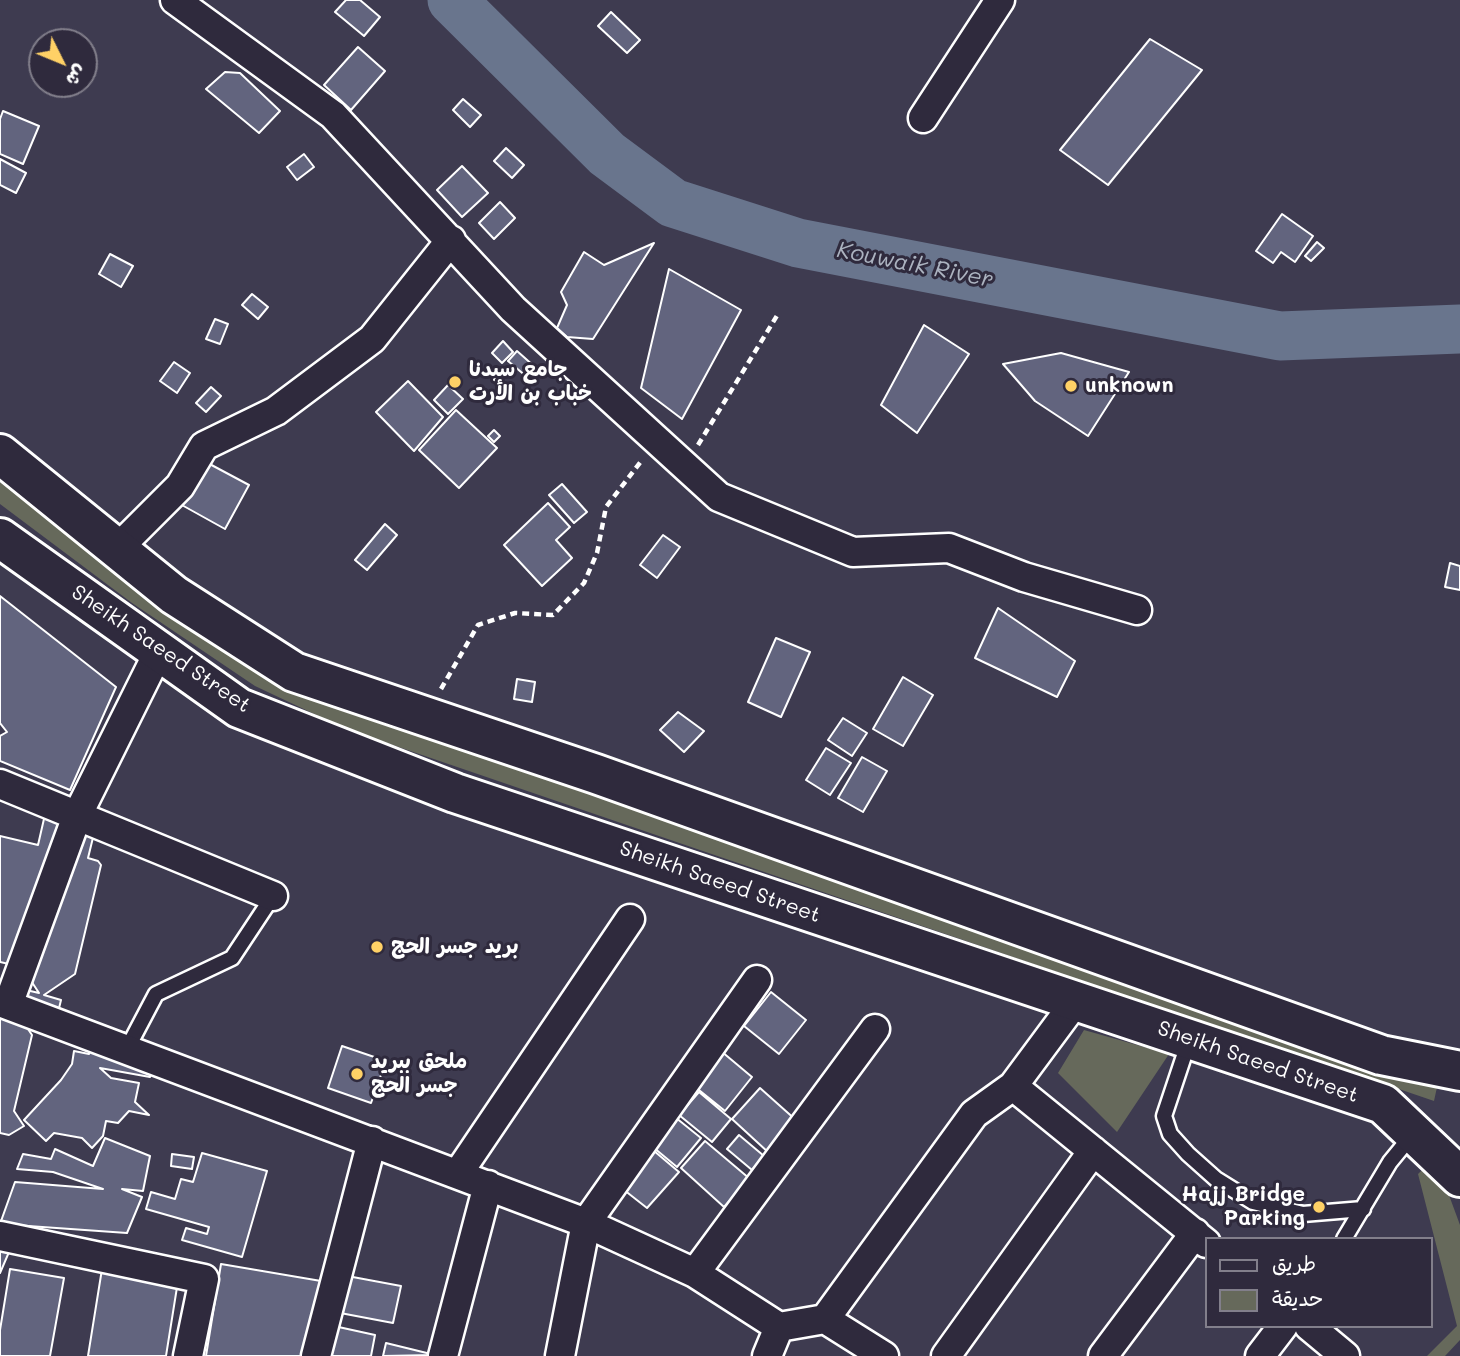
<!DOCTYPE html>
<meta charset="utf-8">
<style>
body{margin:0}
#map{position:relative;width:1460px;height:1356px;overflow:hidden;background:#3e3b50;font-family:Mali,"Playpen Sans Arabic",sans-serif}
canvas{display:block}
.legend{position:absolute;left:1205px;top:1237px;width:228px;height:91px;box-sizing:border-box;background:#2f2a3d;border:2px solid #827f8b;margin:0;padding:9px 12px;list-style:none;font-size:21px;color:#fff}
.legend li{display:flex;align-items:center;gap:14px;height:35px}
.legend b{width:35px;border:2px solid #827f8b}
.north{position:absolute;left:28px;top:28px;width:70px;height:70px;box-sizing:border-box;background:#2f2a3d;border:2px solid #827f8b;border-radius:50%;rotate:133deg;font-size:19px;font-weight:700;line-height:28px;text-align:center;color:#fff}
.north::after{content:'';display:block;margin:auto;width:24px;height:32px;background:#ffd166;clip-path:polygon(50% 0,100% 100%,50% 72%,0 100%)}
</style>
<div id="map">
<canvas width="1460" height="1356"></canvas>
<ul class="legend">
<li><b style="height:9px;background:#2f2a3d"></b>طريق</li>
<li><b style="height:19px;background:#66695b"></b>حديقة</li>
</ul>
<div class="north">ش</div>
</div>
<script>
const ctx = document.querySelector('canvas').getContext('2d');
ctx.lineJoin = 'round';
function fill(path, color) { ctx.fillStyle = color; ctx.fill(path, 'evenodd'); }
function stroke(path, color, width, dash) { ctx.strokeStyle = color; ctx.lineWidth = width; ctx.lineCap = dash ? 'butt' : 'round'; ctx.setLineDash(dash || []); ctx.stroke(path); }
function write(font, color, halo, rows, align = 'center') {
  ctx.font = font + ' Mali,"Playpen Sans Arabic",sans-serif'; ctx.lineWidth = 6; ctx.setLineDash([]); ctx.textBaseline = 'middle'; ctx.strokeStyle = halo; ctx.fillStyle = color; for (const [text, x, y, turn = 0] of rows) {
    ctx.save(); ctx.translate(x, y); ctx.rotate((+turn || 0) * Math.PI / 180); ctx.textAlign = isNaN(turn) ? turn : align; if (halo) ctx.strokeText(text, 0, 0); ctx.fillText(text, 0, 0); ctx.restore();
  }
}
fill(new Path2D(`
 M0,482L254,665L888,900L1276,1034L1439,1078L1434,1101L346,729L255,686L132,603L0,504Z
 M1084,1030L1169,1054L1117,1132L1058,1073Z
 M1427,1165L1446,1187L1460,1225V1340L1445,1356H1427L1457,1326L1418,1174Z`), '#66695b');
stroke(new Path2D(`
 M452,0L607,154L673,203L798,243L1280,336L1460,329`), '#69758d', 49);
const building = new Path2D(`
 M346,0H360L380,17L364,36L335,12Z
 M611,12L640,40L627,53L598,26Z
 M1150,39L1202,70L1108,185L1060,150Z
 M358,47L385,71L351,110L324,85Z
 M225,72L240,73L280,111L259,133L206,89Z
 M463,99L481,115L470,127L453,110Z
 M3,111L39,126L23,164L0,154V119Z
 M506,148L524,165L512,178L494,161Z
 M304,154L314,167L297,180L287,167Z
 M0,159L26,173L16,193L0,185Z
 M462,166L488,193L462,217L437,190Z
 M500,202L515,218L494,239L479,223Z
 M1282,214L1313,236L1295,262L1281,252L1273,263L1256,251Z
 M1317,242L1324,248L1311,261L1305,256Z
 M654,243L593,339L567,337L557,328L567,305L561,292L584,252L604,265Z
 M110,254L133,266L121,287L99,274Z
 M669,269L741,310L682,419L641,388Z
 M252,294L268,307L258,319L242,305Z
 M215,319L228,324L220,344L206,339Z
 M924,325L969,354L917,433L881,405Z
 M503,341L513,352L502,363L492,353Z
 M517,351L535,367L527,377L508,361Z
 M1061,353L1129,372L1088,436L1035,401L1003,364Z
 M174,362L190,373L177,393L160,381Z
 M408,381L443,417L414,451L376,412Z
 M448,385L463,399L448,414L434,400Z
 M211,387L221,396L206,412L196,403Z
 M456,410L497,448L459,488L419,450Z
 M494,430L500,436L494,442L488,436Z
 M204,461L249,485L225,529L180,504Z
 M562,484L587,512L574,523L549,495Z
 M548,503L570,527L556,540L572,558L542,586L504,545Z
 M385,524L397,535L367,570L355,560Z
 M663,535L680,547L657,578L640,565Z
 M1450,563L1460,566V590L1445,587Z
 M0,596L116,687L70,790L0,761V736L7,732L0,723Z
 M998,608L1075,661L1057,697L975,658Z
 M776,638L810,652L781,717L748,702Z
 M903,677L933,695L903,746L873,729Z
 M517,679L535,682L532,702L514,699Z
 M678,712L704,731L684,752L660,730Z
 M843,718L867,733L852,756L828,740Z
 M826,748L851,763L830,795L806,780Z
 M862,757L887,771L863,812L838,798Z
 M49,797L100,809L88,858L98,861L101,865L75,974L44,995L61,1000L55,1025L20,1017L32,1035L14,1111L24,1126L9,1135L0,1133V984L39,993L22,967L0,962V836L38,845Z
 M771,992L806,1020L779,1054L744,1026Z
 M124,1032L137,1045L156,1048L150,1077L100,1068L111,1078L139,1083L135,1102L149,1115L129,1111L118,1123L106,1121L103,1136L92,1148L82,1138L54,1133L46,1141L24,1120L61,1080L72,1064L74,1051L89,1054L91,1045L117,1040Z
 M342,1046L386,1061L371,1103L328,1088Z
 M715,1046L752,1077L725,1111L689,1082Z
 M760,1088L797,1121L769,1153L732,1119Z
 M699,1092L731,1119L712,1142L679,1115Z
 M665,1109L701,1138L677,1167L642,1138Z
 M739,1135L764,1156L752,1170L727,1149Z
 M105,1138L150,1156L143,1191L122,1189L142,1197L127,1233L0,1224L15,1182L103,1189L53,1172L17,1169L23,1154L51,1159L55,1149L93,1166Z
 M705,1141L750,1179L724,1207L681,1168Z
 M647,1145L679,1172L647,1208L619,1186Z
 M202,1153L267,1171L242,1257L182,1240L186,1228L207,1234L209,1227L146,1209L151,1192L175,1199L181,1179L193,1182Z
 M172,1154L194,1157L192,1169L171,1166Z
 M0,1231L15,1238L0,1273Z
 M221,1264L321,1281L309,1356H206Z
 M10,1269L64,1278L50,1356H0V1330Z
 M102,1269L178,1281L166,1356H88Z
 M342,1275L401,1286L393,1323L335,1312Z
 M334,1326L375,1335L371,1356H327Z
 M386,1343L435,1355L383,1356Z`);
fill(building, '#62647e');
stroke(building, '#fff', 2);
const service = new Path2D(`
 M1189,1041L1164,1116L1170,1134L1188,1154L1216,1179L1253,1202L1303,1214L1363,1209
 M127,1049L156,994L232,958L273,896
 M1344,1239L1390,1162L1413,1134`);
const minor = new Path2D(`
 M175,0L333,115L513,309L719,497L853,552L949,548L1024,577L1137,610
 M923,118L1000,0
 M117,549L180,486L204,446L276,411L372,339L451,240
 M0,784L273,896
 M1076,1001L1013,1086L1206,1243
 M0,1002L586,1223L695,1273L779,1327L825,1319L884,1356
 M8,1005L77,816L159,651
 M459,1172L630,919
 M0,1236L204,1279L188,1356
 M695,1273L875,1029
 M825,1319L974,1114L1013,1086
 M1309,1326L1345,1356
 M316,1356L372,1141
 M443,1356L488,1185
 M560,1356L586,1223L757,980
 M767,1356L779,1327
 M946,1356L1093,1151
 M1103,1356L1195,1233
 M1260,1356L1283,1326`);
const secondary = new Path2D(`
 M0,454L174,595L294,672L596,774L1381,1055L1460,1071
 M0,538L239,708L455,793L1383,1104L1460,1177`);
stroke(service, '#fff', 19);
stroke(minor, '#fff', 33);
stroke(secondary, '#fff', 44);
stroke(new Path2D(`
 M698,445L778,314
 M441,689L478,625L515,613L553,615L584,583L597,553L606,507L642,460`), '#fff', 4.5, [7, 5]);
stroke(service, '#2f2a3d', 14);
stroke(minor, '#2f2a3d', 28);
stroke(secondary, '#2f2a3d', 38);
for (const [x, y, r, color] of [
 [455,382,7,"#ffd166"],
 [1071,386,7,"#ffd166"],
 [377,947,7,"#ffd166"],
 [357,1074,7,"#ffd166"],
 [1319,1207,7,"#ffd166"]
]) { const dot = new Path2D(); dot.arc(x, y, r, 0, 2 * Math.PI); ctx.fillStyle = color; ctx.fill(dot); stroke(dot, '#2f2a3d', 2.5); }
write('bold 21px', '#fff', '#2f2a3d', [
 ["جامع سيدنا",469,370],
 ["خباب بن الأرت",469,394],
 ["unknown",1085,386],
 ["بريد جسر الحج",391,947],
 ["ملحق ببريد",371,1062],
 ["جسر الحج",371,1086],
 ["Hajj Bridge",1305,1195,"right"],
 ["Parking",1305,1219,"right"]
], 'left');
write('21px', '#fff', '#2f2a3d', [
 ["Sheikh Saeed Street",161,649,34],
 ["Sheikh Saeed Street",720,882,19],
 ["Sheikh Saeed Street",1258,1062,19]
]);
write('italic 23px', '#acb3c0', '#2f2a3d', [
 ["Kouwaik River",915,265,11]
]);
</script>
